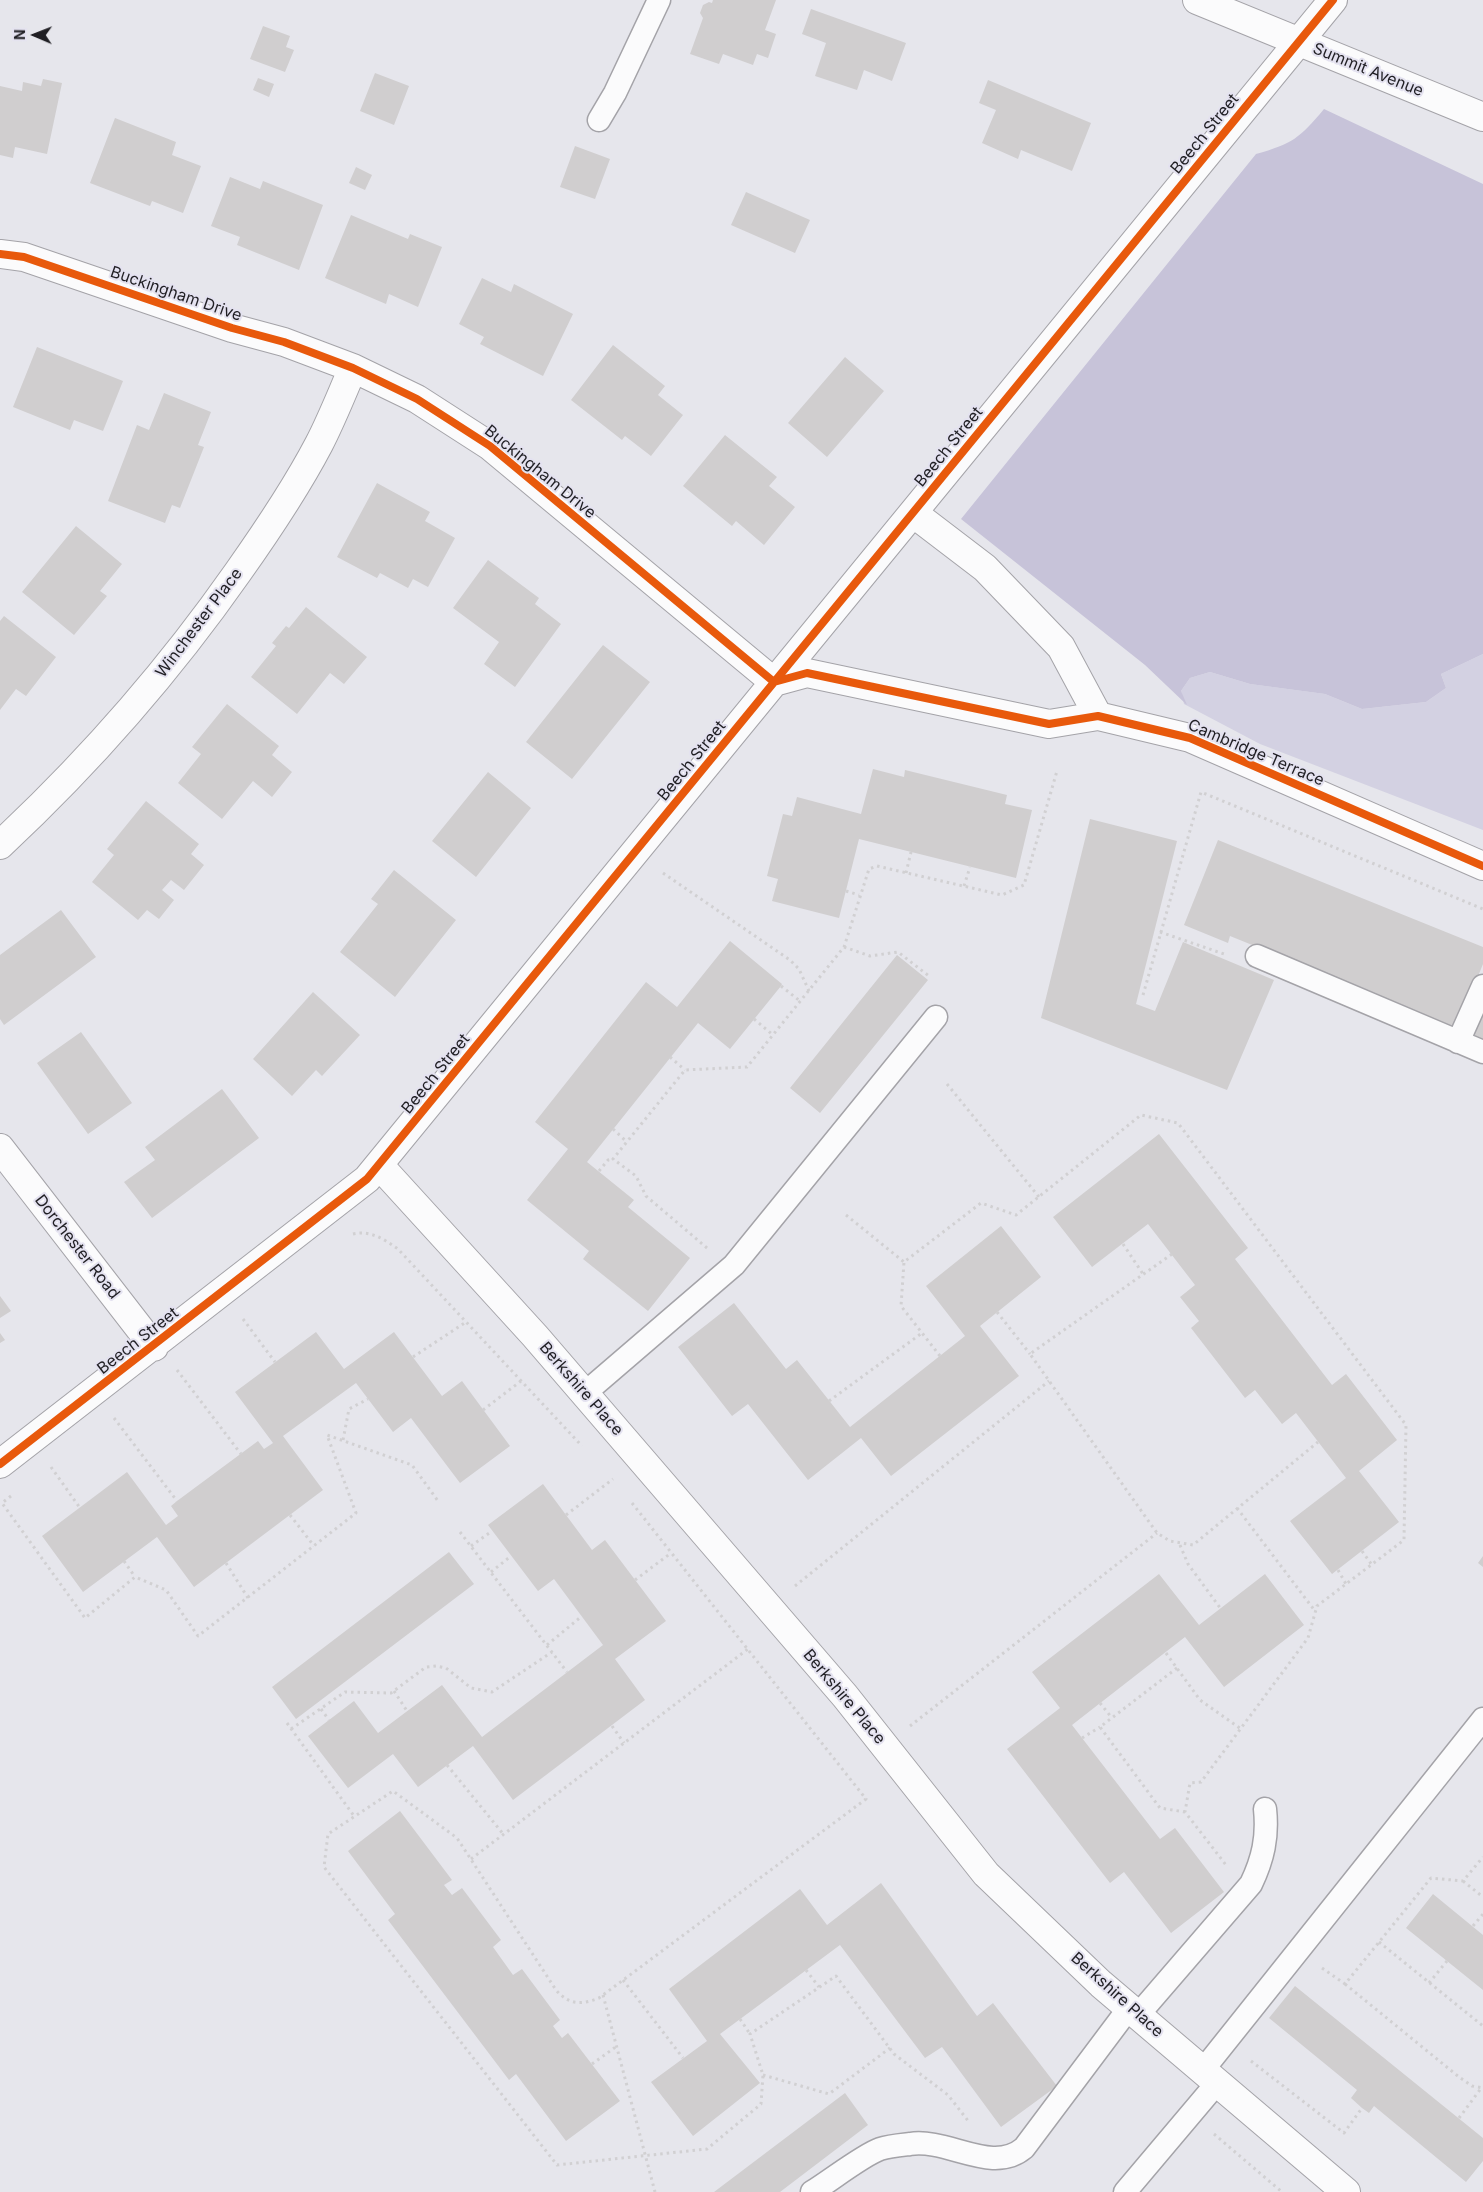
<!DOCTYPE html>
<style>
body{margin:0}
#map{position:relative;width:1483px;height:2192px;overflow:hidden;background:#e6e6ec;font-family:Inter,sans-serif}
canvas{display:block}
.north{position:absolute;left:10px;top:10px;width:50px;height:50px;-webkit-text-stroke:4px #e4e2f0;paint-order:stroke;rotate:271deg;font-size:14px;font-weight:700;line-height:20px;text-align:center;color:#201f24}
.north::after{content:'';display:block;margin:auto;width:18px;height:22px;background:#201f24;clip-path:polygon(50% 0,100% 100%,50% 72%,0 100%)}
</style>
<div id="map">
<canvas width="1483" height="2192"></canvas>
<div class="north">N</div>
</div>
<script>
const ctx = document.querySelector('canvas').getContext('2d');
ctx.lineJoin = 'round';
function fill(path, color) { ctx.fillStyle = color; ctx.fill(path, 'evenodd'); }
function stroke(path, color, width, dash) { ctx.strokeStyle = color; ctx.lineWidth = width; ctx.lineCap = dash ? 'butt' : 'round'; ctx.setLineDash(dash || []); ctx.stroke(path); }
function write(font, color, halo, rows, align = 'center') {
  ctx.font = font + ' Inter,sans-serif'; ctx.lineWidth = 4; ctx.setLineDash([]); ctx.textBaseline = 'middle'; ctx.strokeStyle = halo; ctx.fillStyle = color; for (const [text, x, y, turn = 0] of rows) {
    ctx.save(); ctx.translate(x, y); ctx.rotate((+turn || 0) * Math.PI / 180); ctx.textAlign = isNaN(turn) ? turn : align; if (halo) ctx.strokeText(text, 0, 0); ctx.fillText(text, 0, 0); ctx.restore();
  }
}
fill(new Path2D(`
 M1483,654V830L1260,744L1184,704L1181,691L1190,678L1210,672L1250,684L1325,694L1362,709L1426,702L1446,688L1441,674Z`), '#d3d1e2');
fill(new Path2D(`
 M1324,109L1483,184V654L1441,674L1446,688L1426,702L1362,709L1325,694L1250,684L1210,672L1190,678L1181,691L1187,705L1145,665L961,519L1256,154C1292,144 1300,138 1324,109Z`), '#c7c3d9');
fill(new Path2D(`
 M713,0H776L765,30L776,34L768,58L757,54L753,65L723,54L719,64L690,54L703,18L700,13L703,5L709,2L712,3Z
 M811,9L906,43L892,81L864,70L857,90L815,76L826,43L802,34Z
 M263,26L290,36L286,47L294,50L285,72L250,59Z
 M375,73L409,86L394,125L360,111Z
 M258,78L274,84L269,97L253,90Z
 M43,79L62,83L47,154L15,147L13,158L0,155V86L22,91L23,82L41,86Z
 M988,80L1091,123L1072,171L1021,150L1018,159L982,143L996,110L979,103Z
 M115,118L176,142L172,155L201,166L183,213L152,201L150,206L90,183Z
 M575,146L610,159L595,199L560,187Z
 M356,167L372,175L365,190L349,183Z
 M230,177L260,189L263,181L323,205L299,270L237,245L240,237L211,226Z
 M746,192L810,220L795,253L731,225Z
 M351,215L408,239L410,234L442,247L418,307L389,294L386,304L325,278Z
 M482,278L511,292L514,284L573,314L543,376L480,344L484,337L459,324Z
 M613,345L665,386L658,395L683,415L651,456L625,436L622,440L571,400Z
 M37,347L123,381L103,431L74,420L70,430L13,407Z
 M845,357L884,391L827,457L788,423Z
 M164,393L211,412L198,445L204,447L180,508L172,505L165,523L108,501L137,425L149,430Z
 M725,435L777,477L769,486L795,507L764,545L736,521L732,526L683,486Z
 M377,483L430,512L425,521L455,538L428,587L413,579L408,588L380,573L377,578L337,557Z
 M76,526L122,564L100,591L107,596L74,635L22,592Z
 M488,560L539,598L535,604L561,624L515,687L484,664L499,642L453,608Z
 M306,607L367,657L344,684L330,673L297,714L251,677L276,646L272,643L286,626L289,628Z
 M4,616L56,657L26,696L16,689L0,710V621Z
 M603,645L650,682L572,779L526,742Z
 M227,704L279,746L272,755L292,772L272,797L253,781L222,819L178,783L201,754L192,747Z
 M873,769L904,777L905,770L1007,795L1005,804L1032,810L1016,878L859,839L839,918L772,901L778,879L767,876L783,814L792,816L797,797L861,814Z
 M488,772L531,808L476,877L432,841Z
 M146,801L199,844L191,854L204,865L184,890L171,880L162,890L174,900L159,919L147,910L138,920L92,882L114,855L107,849Z
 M1090,819L1177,841L1136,1004L1155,1011L1183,942L1274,980L1227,1090L1041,1018Z
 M1218,840L1483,947V964L1457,1028L1230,936L1228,943L1184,925Z
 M394,870L456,920L395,997L340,952L378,904L371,899Z
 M61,910L96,957L4,1025L0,1019V955Z
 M730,941L782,984L781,986L730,1049L698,1023L587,1162L634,1200L628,1207L690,1258L648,1311L583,1259L589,1251L527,1200L568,1149L535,1122L646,982L677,1007Z
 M897,955L928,980L820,1113L790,1088Z
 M313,992L360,1035L322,1076L316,1070L292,1096L253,1059Z
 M1483,1003V1045L1468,1039Z
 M81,1032L132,1103L88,1134L37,1063Z
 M222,1089L259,1138L152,1218L124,1182L155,1160L145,1147Z
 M1159,1134L1248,1248L1235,1259L1332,1385L1346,1374L1397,1440L1359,1471L1399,1522L1332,1574L1290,1521L1346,1478L1296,1413L1282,1424L1255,1390L1245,1398L1191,1328L1199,1321L1180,1297L1195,1285L1148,1224L1092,1267L1053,1217Z
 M1001,1226L1041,1277L980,1326L1019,1376L891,1476L861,1438L808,1480L748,1404L732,1416L678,1347L734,1303L786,1369L797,1360L850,1427L965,1336L926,1286Z
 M0,1296L11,1311L0,1318Z
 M316,1332L344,1369L394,1332L442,1396L462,1381L510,1446L460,1483L411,1418L393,1432L356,1383L283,1436L323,1490L194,1587L157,1537L83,1592L42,1536L127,1472L166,1525L178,1516L171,1506L177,1501L258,1441L264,1449L273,1443L235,1392Z
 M0,1333L5,1340L0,1343Z
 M543,1484L592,1550L605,1540L666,1621L615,1659L645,1700L513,1800L473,1746L418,1787L393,1754L348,1788L308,1736L354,1701L378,1733L442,1685L482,1737L603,1645L554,1579L538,1591L488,1525Z
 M449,1552L474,1584L296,1719L272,1687Z
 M1483,1556V1567L1478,1563Z
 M1159,1574L1199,1625L1265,1574L1304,1625L1224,1687L1185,1637L1072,1725L1160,1839L1175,1828L1224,1892L1171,1933L1124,1872L1110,1883L1007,1749L1060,1708L1032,1672Z
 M400,1811L452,1880L444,1885L452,1895L462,1888L501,1940L493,1947L513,1975L522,1969L560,2020L553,2026L562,2038L568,2033L620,2101L566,2141L516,2074L509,2080L388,1920L395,1914L348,1851Z
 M881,1883L977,2016L993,2003L1057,2086L1001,2127L942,2047L925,2058L840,1945L720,2034L760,2083L693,2136L651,2082L707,2041L669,1989L800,1889L827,1925Z
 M1433,1894L1483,1935V1990L1406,1928Z
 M1295,1986L1483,2138V2161L1466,2182L1374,2106L1369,2113L1362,2108L1351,2098L1357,2090L1269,2018Z
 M845,2093L868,2125L780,2192H714Z`), '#d0cecf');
const service = new Path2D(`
 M599,120L615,93L659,0
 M1257,956L1483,1052
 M1458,1042L1483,986
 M585,1393L734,1265L936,1017
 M1138,2015L1251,1884C1263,1859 1268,1837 1265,1809
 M1203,2070L1483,1719
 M812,2192C830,2181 863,2155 880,2149C889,2146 901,2145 910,2144C948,2138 992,2175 1024,2148L1129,2008
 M1125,2192L1217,2083`);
const minor = new Path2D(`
 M0,254L24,257L232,328L284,342L353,368L417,399L490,446L774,682L807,673L1049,724L1098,716L1190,738L1483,866
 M913,513L985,568L1061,647L1098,716
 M0,845C89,762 168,672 238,572C267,531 296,488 319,444C332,419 342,393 353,368
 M0,1148L154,1347
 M379,1165L535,1336L845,1696L986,1874L1101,1984L1346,2192
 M0,1464L367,1179L1333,0`);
const tertiary = new Path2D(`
 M1197,0L1483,117`);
stroke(service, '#a4a3a8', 25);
stroke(minor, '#a4a3a8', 30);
stroke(tertiary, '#a4a3a8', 30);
stroke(new Path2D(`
 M663,873L790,960L799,969L809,991
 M906,873L911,852
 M964,886L970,867
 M846,891L859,895
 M1160,932L1227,955
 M844,947L870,956L898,952L929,976
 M781,986L800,1001
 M1143,995L1201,792L1483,909
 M754,1019L773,1035
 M670,1057L685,1070
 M947,1084L1039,1197
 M613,1129L627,1142
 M599,1171L608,1160L613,1159
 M846,1215L904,1262
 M353,1234C370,1230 384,1239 398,1249L582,1446
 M1123,1244L1143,1274
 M707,1248L646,1196L636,1176L613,1159L685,1070L747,1067L844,947L869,869L877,866L1002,895L1024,885L1057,771
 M1172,1254L1030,1354L1157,1533L1170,1541L1193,1545L1318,1442
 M997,1312L1030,1354
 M243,1319L275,1362
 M940,1356L901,1306L904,1262L981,1203L1016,1215L1141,1115L1178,1123L1406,1425L1404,1540L1317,1606L1308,1638L1201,1782L1190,1783L1185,1812L1226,1865
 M413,1357L466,1322
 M177,1370L241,1454
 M829,1401L922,1333
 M483,1410L521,1381
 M114,1418L177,1501
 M343,1440L349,1409L368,1399
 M51,1467L80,1508
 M11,1496L2,1503L85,1618L135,1577L166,1590L198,1636L356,1513L327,1435L412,1465L438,1501
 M632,1503L866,1799L599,1998C581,2005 569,2005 556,1990L457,1838L393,1791L328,1834L324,1867L557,2165L707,2149L761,2104L763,2075L750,2034L836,1976L894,2054L948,2095L969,2122
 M1237,1508L1315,1611
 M290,1515L314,1546
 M566,1515L613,1479
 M460,1532L567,1672
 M1180,1545L1188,1564L1221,1609
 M471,1546L492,1531
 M1362,1551L1372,1565
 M124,1561L135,1577
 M226,1563L248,1598
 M1338,1570L1346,1584
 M491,1572L511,1556
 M635,1580L671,1553
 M795,1586L1049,1381
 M547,1645L582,1616
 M1166,1653L1200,1700L1241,1729
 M1177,1668L1100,1727L1160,1808L1185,1812
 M394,1691L407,1711
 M1100,1703L1112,1718
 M321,1709L329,1720
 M287,1723L354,1816
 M612,1726L624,1743
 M910,1726L1157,1533
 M291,1729L345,1692L391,1693L426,1667L436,1666L446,1668L471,1688L492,1692L552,1652
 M1082,1738L1100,1727
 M447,1765L504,1835
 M471,1859L748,1649
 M1463,1881L1483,1897
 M1473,1926L1483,1914
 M1379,1942L1483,2026
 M1322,1968L1345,1984L1431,1878L1463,1881L1483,1857
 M806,1970L819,1987
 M623,1980L683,2058
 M1429,1983L1447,1961
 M1345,1984L1459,2077L1472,2086L1483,2088
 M603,1995L655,2192
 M740,2019L750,2034
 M1251,2061L1344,2133L1362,2108
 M592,2064L617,2046
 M763,2075L829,2094L890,2048
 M1459,2118L1482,2087
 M1214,2134L1282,2192`), '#d1d0d2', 3, [2.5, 4]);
stroke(service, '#fbfbfc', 22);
stroke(minor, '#fbfbfc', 28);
stroke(tertiary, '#fbfbfc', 28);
stroke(new Path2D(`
 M0,254L24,257L232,328L284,342L353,368L417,399L490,446L774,682L807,673L1049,724L1098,716L1190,738L1483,866
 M0,1464L367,1179L1333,0`), '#e8590c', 8);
write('16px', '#201f24', '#e4e2f0', [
 ["Summit Avenue",1368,70,22],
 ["Beech Street",1205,134,-51],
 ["Buckingham Drive",176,294,19],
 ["Beech Street",949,447,-51],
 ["Buckingham Drive",540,472,39],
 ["Winchester Place",199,623,-53],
 ["Cambridge Terrace",1256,753,23],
 ["Beech Street",692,761,-51],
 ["Beech Street",436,1074,-51],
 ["Dorchester Road",77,1247,52],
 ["Beech Street",138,1341,-38],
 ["Berkshire Place",581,1389,49],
 ["Berkshire Place",844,1697,50],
 ["Berkshire Place",1117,1995,42]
]);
</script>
